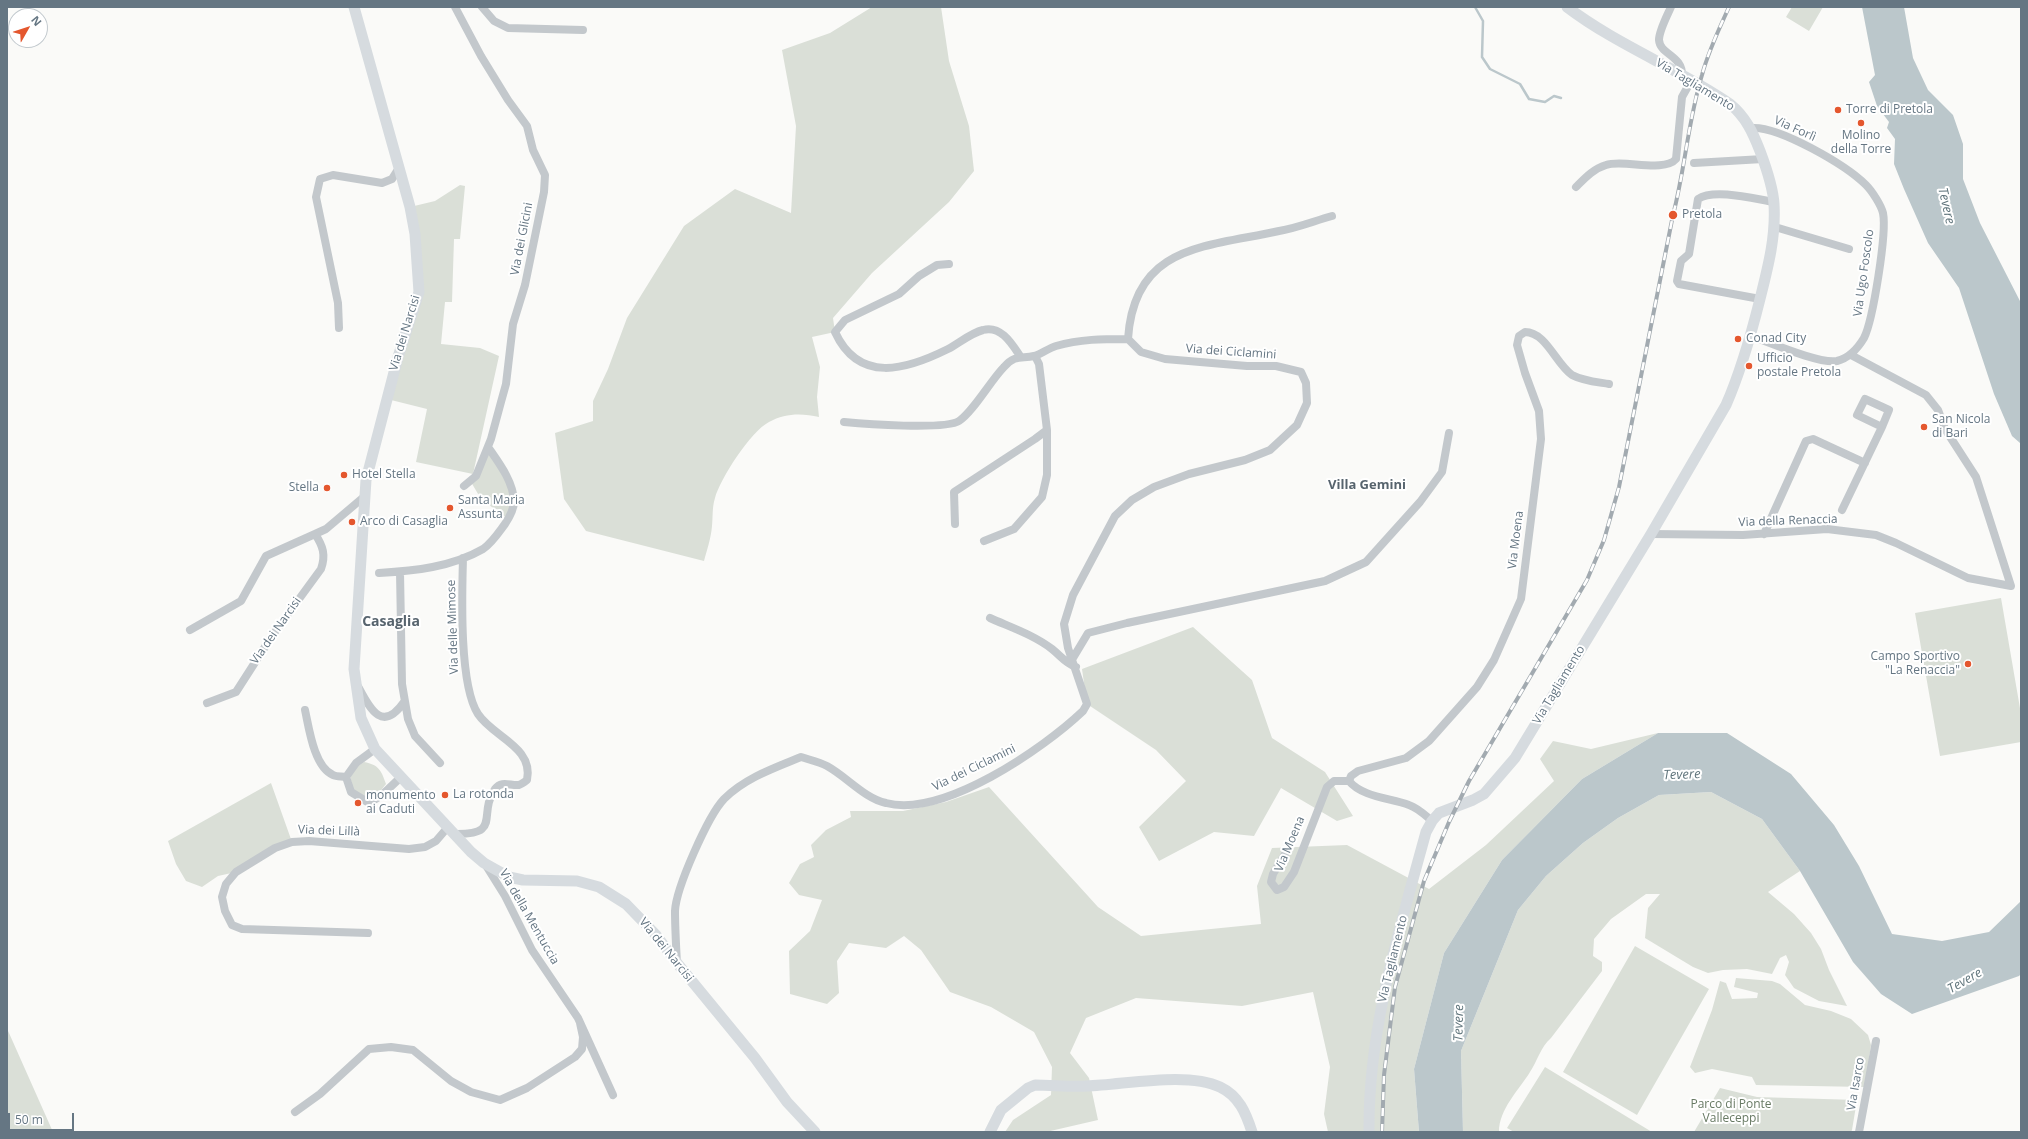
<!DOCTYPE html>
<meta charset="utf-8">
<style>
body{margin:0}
#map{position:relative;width:2028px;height:1139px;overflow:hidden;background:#fafaf8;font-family:"Open Sans",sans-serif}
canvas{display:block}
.frame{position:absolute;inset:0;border:8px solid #657683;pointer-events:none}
.north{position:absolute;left:8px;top:8px;width:40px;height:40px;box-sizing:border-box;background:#fff;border:1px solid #c1c8cd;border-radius:50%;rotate:51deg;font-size:11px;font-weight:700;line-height:16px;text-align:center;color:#657683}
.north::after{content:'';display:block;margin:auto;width:14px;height:18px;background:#e4572e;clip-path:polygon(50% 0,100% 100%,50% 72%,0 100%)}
.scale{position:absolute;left:8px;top:1113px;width:66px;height:18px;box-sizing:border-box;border:2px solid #657683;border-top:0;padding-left:5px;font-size:12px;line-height:14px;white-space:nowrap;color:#657683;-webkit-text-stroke:3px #fff;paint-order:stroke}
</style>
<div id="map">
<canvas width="2028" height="1139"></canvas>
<div class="frame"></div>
<div class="north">N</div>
<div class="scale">50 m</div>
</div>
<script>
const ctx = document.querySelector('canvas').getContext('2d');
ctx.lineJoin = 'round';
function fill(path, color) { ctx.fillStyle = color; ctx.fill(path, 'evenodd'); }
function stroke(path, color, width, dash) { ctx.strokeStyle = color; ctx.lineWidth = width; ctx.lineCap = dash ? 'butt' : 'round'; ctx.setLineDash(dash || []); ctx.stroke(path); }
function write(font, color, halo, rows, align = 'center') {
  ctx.font = font + ' "Open Sans",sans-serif'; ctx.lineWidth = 4; ctx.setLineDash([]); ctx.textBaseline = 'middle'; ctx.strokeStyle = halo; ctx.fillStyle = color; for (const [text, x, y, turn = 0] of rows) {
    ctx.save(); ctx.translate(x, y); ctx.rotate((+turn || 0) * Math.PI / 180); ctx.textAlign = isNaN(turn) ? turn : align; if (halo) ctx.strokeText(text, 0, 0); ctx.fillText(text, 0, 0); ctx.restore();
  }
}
fill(new Path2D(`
 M872,7H941L949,61L969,126L974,171L949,202L872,273L833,318L835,332L812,337L820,367L817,397L819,417C802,413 785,413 769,422C751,431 720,479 715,498C712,507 713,517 712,526C711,538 707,550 704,561L586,531L564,499L555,433L593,421V401L608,369L627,318L684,226L735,189L791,213L796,126L782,50L830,33Z
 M1792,7H1823L1809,31L1786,17Z
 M460,185L465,186L460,239H454L452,302H445L441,344L480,348L499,356L473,474L416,462L427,409L391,400L419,292L410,207L435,201Z
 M488,447L499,464L514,503L508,519L481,499L471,482Z
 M2001,598L2021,714V742L1940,756L1915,613Z
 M1193,627L1252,680L1272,738L1325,772L1353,816L1337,821L1281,788L1254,836L1214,832L1159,861L1139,827L1186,781L1156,750L1087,704L1082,669Z
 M1658,733L1582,779L1502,860L1444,953L1414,1069L1419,1132H1328L1324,1114L1330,1067L1313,992L1242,1006L1136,998L1086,1018L1070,1053L1089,1078L1098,1120L1046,1132H1005L1013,1120L1051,1095L1052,1067L1034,1032L991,1007L950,992L921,950L904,936L886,948L849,943L837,961L839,993L827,1004L790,994L789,951L810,931L822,900L799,895L789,883L800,864L814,857L811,845L826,830L851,817L850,811H903L946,802L989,787L1098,907L1141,936L1261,924L1257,886L1272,848L1347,845L1429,889L1486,845L1554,781L1540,759L1553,741L1591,749Z
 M364,762C379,765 381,770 386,784L378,794L368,799L353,789L350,776L354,769Z
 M271,783L292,842L236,872L218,876L202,887L186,881L176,864L168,841Z
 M1711,792L1762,819L1800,871L1768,892L1794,914L1811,933L1821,949L1829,970L1847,1006L1819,1001L1794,988L1785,975L1789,962L1786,955L1780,958L1772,974L1747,969L1723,970L1708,973L1693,967L1645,938L1648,908L1660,894H1646L1611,919L1594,939L1593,956L1602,962V971L1551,1038C1540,1048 1538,1060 1530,1072C1519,1090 1499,1109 1499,1132H1463L1461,1051L1518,910L1546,876L1583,843L1618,818L1659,795Z
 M1635,946L1709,989L1637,1115L1563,1072Z
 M1736,978L1772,981L1780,984L1805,1005L1831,1011L1851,1019L1868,1035L1871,1045L1865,1087L1756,1085L1752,1077L1712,1069L1695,1073L1690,1067L1712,1010L1720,981L1726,983L1732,999L1757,998L1758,993L1734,987Z
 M7,1029L9,1033L53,1132H7Z
 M1545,1067L1652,1132H1514L1507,1128Z
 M1720,1088L1757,1097L1857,1100L1852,1130L1851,1132H1694Z`), '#dadfd7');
fill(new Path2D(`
 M1862,7H1904L1913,58L1928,90L1953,115L1963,144V179L1980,223L2021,303V448L2020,443L2012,436L1994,394L1959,288L1928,243L1904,189L1894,164L1895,139L1887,128L1889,122L1877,106L1869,82L1875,75Z
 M1658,733H1727L1791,774L1834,825L1859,866L1892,934L1942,941L1989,932L2021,901V974L2019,976L1912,1014L1881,994L1853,962L1800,871L1762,819L1711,792L1659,795L1618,818L1583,843L1546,876L1518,910L1461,1051L1463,1132H1419L1414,1069L1444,953L1502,860L1582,779Z`), '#bbc7cb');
stroke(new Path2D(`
 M1475,7L1483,21L1482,57L1490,69L1520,84L1529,99L1545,102L1554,96L1561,98`), '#bbc7cb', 2.5);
stroke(new Path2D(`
 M455,7L481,56L508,100L527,126L533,150L545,175L544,192L525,285L513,324L506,384L501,402L491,439L476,476L464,486
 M482,7L494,21L508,28L583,30
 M1671,7C1667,16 1659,31 1659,40C1660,55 1683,55 1682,76
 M1694,163L1763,159
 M1576,187C1585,178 1593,169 1606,165C1623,159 1664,173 1676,159L1682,97L1691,81
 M1775,227L1849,249
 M949,264L937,265L919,276L899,294L845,320L835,332C859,384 906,370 948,349C959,343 971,333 983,330C1001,325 1012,344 1020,356
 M1760,299L1679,284L1677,281L1681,261L1689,254L1698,199C1714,188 1755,199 1774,202
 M339,328L338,303L316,197L320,179L333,175L382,183L392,179L399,168
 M1751,336C1771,343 1819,364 1837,361C1849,358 1858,348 1864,338C1873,320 1887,233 1883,213C1881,205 1872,191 1866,185C1846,165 1779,126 1752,128
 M1865,399L1889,410L1882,427L1857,415Z
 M844,422C864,424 945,430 959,421C973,412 991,380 1004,367C1015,354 1022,359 1034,356C1039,355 1049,348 1056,346C1080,339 1103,339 1128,339
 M1842,510L1882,427
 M955,524L954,492L1035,439L1047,430L1039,364L1035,356
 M1651,534L1743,535L1827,529L1876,535L1896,543L1968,578L2011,586L1976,477L1945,429L1938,410L1926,395L1851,355
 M1764,534L1806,441L1813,439L1865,463
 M984,541L1014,529L1042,497L1047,475V430
 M400,572L402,684L408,719L415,736L440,763
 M379,573C414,571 452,567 483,549C492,543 499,532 505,524C509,518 514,508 514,501C513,481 499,463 488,447
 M990,618C1010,627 1034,635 1052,649C1062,657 1064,662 1076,667
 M190,630L241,601L266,556L315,534
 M1073,658L1088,633L1127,623L1325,581L1366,562L1420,502L1442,472L1449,433
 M359,688C371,711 383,732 404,702
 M207,703L236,692L272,636L321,569C326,555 323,546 315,534L326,529L365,496
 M305,710C309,728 314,767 333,775C337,777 342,776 346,777
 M375,749L356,763L346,777L351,792L369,803L382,795L401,777
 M1432,821C1425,815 1418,808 1409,805C1390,798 1362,797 1349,781L1351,776L1358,771L1406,758L1429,741L1477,687L1494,660L1521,599L1541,439L1539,411L1525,373L1517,345L1519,336L1525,332C1546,332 1556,364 1572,375C1583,381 1597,382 1609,384
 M454,834C503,835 477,815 495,789C502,780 510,786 519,785C521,784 525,782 527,780C534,747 493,737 478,714C459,685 462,594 463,558
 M1285,854L1273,874L1271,882L1277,890L1284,887L1294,872L1327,787L1334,781H1349
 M485,864L505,896L532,950L578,1018L613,1095
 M368,933L242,929L232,925L225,911L222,897L226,884L236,872L275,848L292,842L309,841L409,849L425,847L436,841L448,827
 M677,963C676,945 675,928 675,911C676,888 708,816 724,799C745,778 774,768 801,757C810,760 819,762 827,766C847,777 864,798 886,803C943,818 1043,749 1083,711L1087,704L1068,648L1064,624L1073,595L1115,516L1132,500L1154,487L1189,474L1245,460L1270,450L1297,425L1307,403L1306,383L1301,372L1276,366H1247L1165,359L1141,352L1128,339C1134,244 1207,247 1279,231C1297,228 1314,221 1332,216
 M295,1112L320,1094L369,1049L391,1047L413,1050L451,1081L471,1092L500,1100L527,1088L575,1057L582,1049L583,1037L580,1023
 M1859,1132L1876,1041`), '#c3c8cc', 8);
stroke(new Path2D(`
 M354,7L410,207L415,234L419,292L398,357L366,480L354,669L361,718L375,749L471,852L484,863L509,877L523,880L577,881L599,887L626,904L656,935L677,963L755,1058L787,1102L815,1132
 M990,1132L1001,1110L1028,1088L1035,1085C1052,1085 1070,1087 1087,1086C1124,1085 1187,1071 1220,1087C1239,1096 1246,1113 1252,1132
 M1369,1132C1368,1029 1399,931 1426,832L1432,821L1439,813L1473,800L1484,794L1515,758L1651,534L1726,405C1741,371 1751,335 1760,299C1768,267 1776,237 1774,204C1773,187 1766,167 1760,151C1753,133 1746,117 1730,104C1678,68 1617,45 1567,7`), '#d6dbdf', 11);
const rail = new Path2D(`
 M1382,1132L1384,1075L1395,987L1424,881L1449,822L1469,781L1587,580L1604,540L1619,487L1673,215C1685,169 1688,121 1702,75C1708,52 1719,29 1729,7`);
stroke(rail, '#a2aab0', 4);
stroke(rail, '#fff', 2.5, [8]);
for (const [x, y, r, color] of [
 [1838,110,4,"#e4572e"],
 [1861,123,4,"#e4572e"],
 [1673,215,5,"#e4572e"],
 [1738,339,4,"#e4572e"],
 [1749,366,4,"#e4572e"],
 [1924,427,4,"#e4572e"],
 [344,475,4,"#e4572e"],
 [327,488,4,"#e4572e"],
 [450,508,4,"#e4572e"],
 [352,522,4,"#e4572e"],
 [1968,664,4,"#e4572e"],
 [445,795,4,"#e4572e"],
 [358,803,4,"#e4572e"]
]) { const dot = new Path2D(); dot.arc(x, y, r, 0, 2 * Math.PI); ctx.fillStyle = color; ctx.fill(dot); stroke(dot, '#fff', 1.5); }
write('12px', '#657683', '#fff', [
 ["Via Tagliamento",1695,85,31],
 ["Via Forlì",1795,129,24],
 ["Via dei Glicini",522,239,-79],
 ["Via Ugo Foscolo",1864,273,-82],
 ["Via dei Narcisi",405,333,-73],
 ["Via dei Ciclamini",1231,352,4],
 ["Via della Renaccia",1788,521,-2],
 ["Via Moena",1516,540,-83],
 ["Via delle Mimose",453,627,-92],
 ["Via dei Narcisi",276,631,-55],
 ["Via Tagliamento",1559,685,-59],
 ["Via dei Ciclamini",974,768,-26],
 ["Via dei Lillà",329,831,2],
 ["Via Moena",1290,844,-67],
 ["Via della Mentuccia",529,917,60],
 ["Via dei Narcisi",666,950,51],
 ["Via Tagliamento",1393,959,-76],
 ["Via Isarco",1856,1084,-80]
]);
write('12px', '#657683', '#fff', [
 ["Torre di Pretola",1846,110],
 ["Molino",1861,136,"center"],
 ["della Torre",1861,150,"center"],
 ["Pretola",1682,215],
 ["Conad City",1746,339],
 ["Ufficio",1757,359],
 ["postale Pretola",1757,373],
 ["San Nicola",1932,420],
 ["di Bari",1932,434],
 ["Hotel Stella",352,475],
 ["Stella",319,488,"right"],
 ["Santa Maria",458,501],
 ["Assunta",458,515],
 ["Arco di Casaglia",360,522],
 ["Campo Sportivo",1960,657,"right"],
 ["\"La Renaccia\"",1960,671,"right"],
 ["La rotonda",453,795],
 ["monumento",366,796],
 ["ai Caduti",366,810]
], 'left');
write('12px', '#687a64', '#fff', [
 ["Parco di Ponte",1731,1105],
 ["Valleceppi",1731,1119]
]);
write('italic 13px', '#60757c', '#fff', [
 ["Tevere",1946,206,77],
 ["Tevere",1682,775,-2],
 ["Tevere",1965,981,-30],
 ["Tevere",1459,1023,-89]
]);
write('bold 13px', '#57646e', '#fff', [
 ["Villa Gemini",1367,485]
]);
write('bold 14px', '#57646e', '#fff', [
 ["Casaglia",391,622]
]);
</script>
